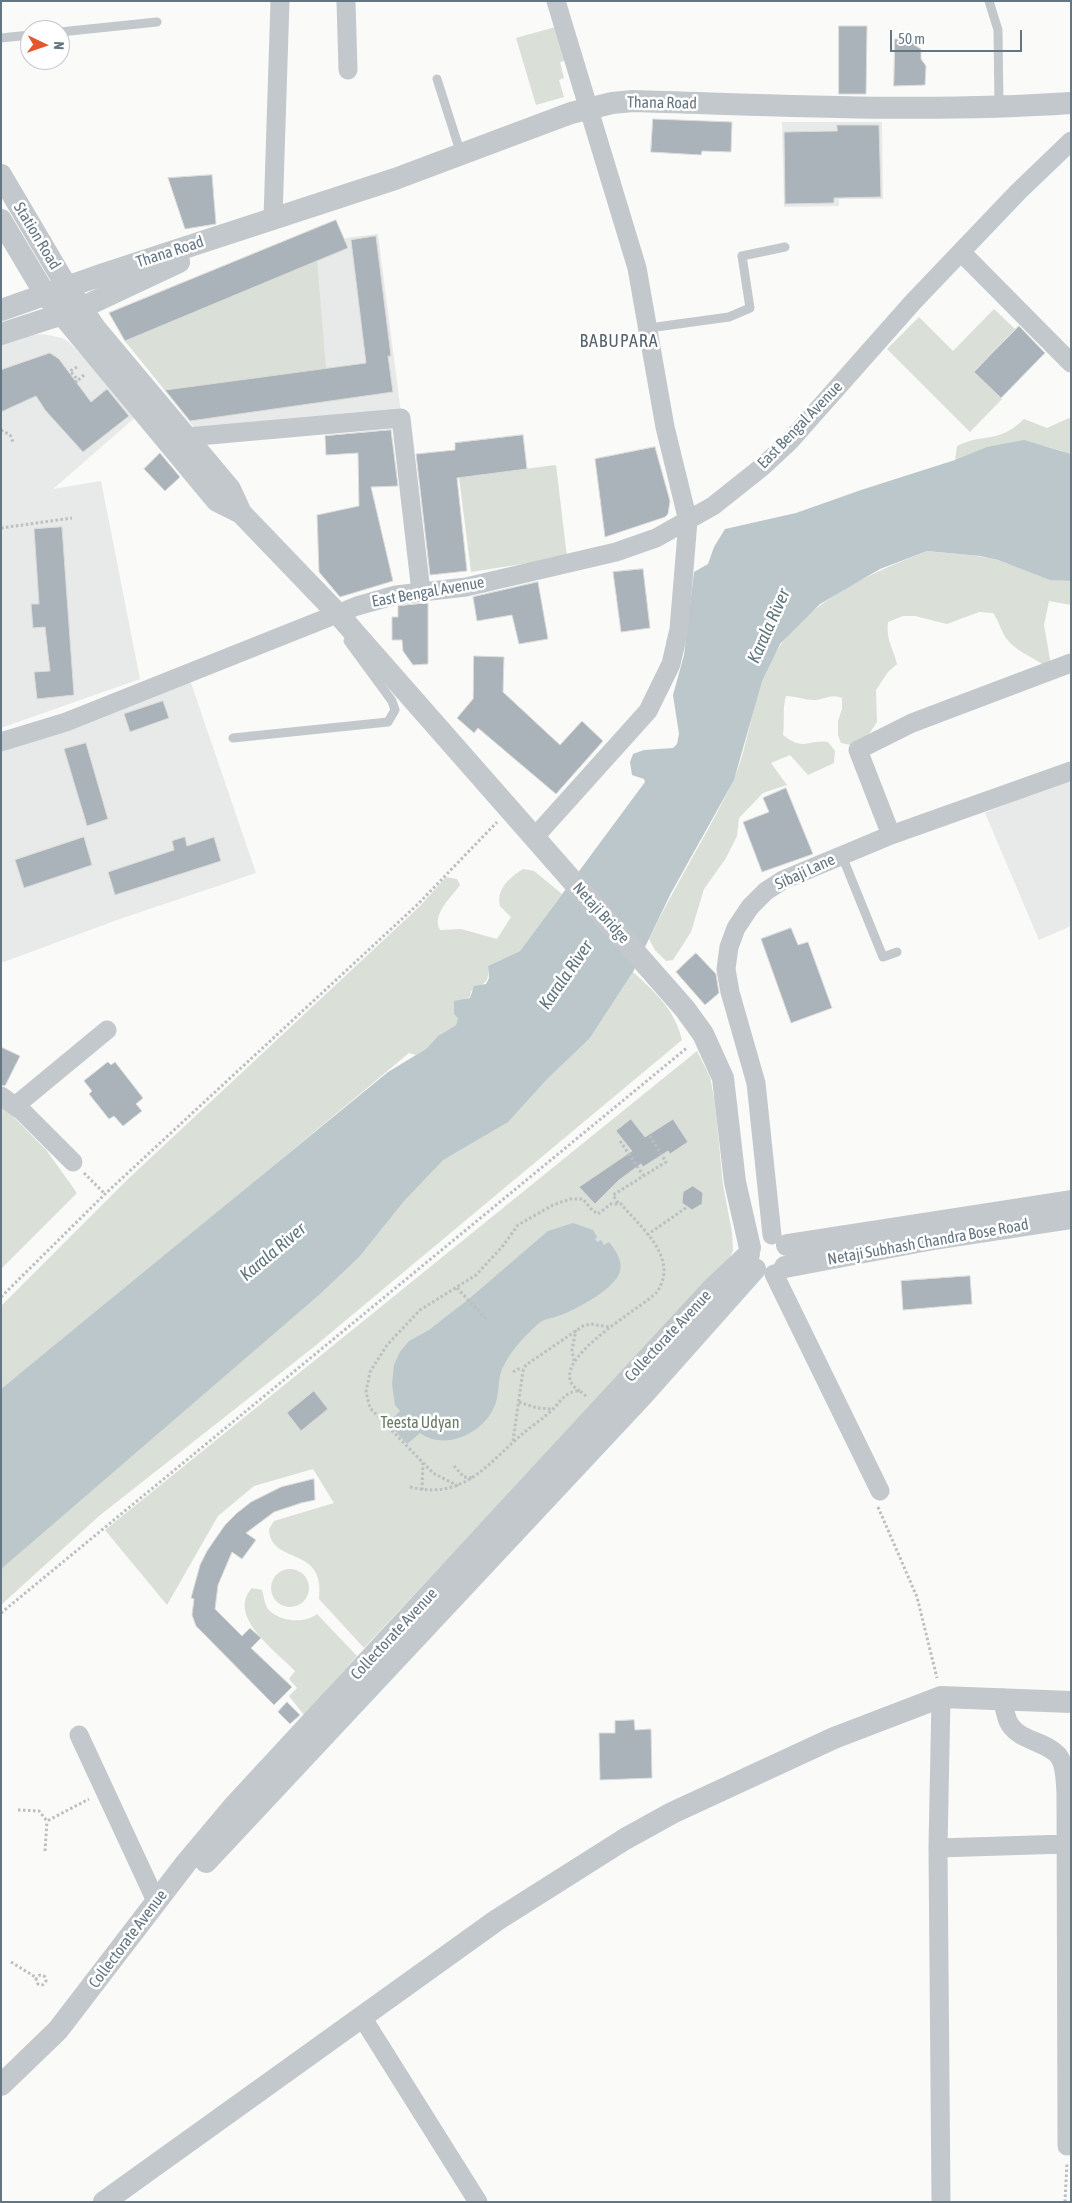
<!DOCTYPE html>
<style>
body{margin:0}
#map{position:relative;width:1072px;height:2203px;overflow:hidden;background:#fafaf8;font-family:"Asap Condensed",sans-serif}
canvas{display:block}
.frame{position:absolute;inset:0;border:2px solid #657683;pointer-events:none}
.north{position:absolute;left:20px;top:20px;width:50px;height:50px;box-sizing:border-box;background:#fff;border:1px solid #c1c8cd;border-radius:50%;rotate:93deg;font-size:14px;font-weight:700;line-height:20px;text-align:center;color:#657683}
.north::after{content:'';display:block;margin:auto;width:18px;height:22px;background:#e4572e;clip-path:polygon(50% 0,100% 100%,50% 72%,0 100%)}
.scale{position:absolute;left:890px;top:30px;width:132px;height:22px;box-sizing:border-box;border:2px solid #657683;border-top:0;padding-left:6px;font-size:15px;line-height:18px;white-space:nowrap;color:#657683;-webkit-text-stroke:4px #fff;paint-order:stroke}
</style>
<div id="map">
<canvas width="1072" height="2203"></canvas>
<div class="frame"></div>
<div class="north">N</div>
<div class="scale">50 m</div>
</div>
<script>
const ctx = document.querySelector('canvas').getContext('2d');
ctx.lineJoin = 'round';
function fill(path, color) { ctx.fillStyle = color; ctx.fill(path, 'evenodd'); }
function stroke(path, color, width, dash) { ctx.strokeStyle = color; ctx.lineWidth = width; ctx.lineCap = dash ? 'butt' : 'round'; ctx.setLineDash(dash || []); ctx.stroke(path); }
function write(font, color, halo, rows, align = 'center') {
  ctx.font = font + ' "Asap Condensed",sans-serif'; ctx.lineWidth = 5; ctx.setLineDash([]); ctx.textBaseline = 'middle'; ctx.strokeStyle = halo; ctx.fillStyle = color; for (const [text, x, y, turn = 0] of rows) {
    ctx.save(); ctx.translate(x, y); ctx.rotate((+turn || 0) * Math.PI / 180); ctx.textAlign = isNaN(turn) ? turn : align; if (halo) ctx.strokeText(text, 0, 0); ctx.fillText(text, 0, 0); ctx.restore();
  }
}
fill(new Path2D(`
 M782,122H882L883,199H839V206L784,207Z
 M336,220L344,238L378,234L401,413L197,431L125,341L109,313Z
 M43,334L62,338L69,342L138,415L53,489L101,481L140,679L1,728V344L31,335Z
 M190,680L256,873L117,920L1,963V747Z
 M1071,776V926L1039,940L985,813Z`), '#e8e9e9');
fill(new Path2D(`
 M559,26L569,60L560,62L564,78L559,80L564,97L536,105L516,38Z
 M317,261L326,369L165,390L125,341Z
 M994,309L1015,329L974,371L1002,399L970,432L887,349L919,317L953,351Z
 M1069,418L1071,419V454L1045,446L955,460L957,446C985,432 997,445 1024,419L1047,428Z
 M556,465L567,557L471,572L459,477Z
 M927,551C951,554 974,554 997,560C1024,568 1041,580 1071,581V605L1049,601L1044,625L1051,665L1045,666C1033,657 1015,651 1006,638C1001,631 999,621 993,613L979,612L947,624L915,616H903L888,622C886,641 893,647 897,664L888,672L876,690L877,722L867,737L856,746L841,743L838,735V721L842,709V698C831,693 824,700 814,700C805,700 795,696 786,696C782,710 785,721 783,735C805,752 807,739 828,742L835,751L834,763L808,775L790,755L771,763L787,785L763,793L739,818L737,836L726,858L704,889L691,932L673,960L666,961L655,950L649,939C675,885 707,835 733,781C746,753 751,713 761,683C786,610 861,577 927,551Z
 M523,869L534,871L562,894L520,951L488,966C489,985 485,982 471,991L470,997L464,1000L456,1025L438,1036L426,1049L416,1055L409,1053L135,1281L1,1389V1306L127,1180L420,906L446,877L457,879L460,885C452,897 431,914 440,930L461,929L497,939L511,917L500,906C496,889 509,878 523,869Z
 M633,972C655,992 675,1010 682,1040L315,1346L99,1516L1,1605V1564L387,1205L590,1038Z
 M697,1051L710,1077L715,1103L723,1185L732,1232L733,1251L729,1259L364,1648L319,1599C326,1544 270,1566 269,1529L274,1521L334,1503L313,1469L254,1486L218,1516L167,1605L105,1530Z
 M1,1104L47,1151L77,1193L1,1269Z
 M271 1588a19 19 0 1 1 38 0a19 19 0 1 1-38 0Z
 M252,1588L262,1590C264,1596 264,1603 268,1609C279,1622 305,1624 317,1614L357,1656L304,1715L289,1696L297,1688L289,1679L295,1671C276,1651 226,1616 252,1588Z`), '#dadfd7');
fill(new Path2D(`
 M1024,440L1071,454V581L1050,580L998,560L980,556L927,551L880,569L820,604L780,644L762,681L734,780L671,893L633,972L590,1038L547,1079L508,1122L443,1160L404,1201L359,1257L320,1294L1,1569V1389L388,1072L426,1049L438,1036L456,1025L458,1018L454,1014V1001L470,998L474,986L486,984L489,978L488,966L520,951L645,782L644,779L632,775L630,762L633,754L644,750L673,748L677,744L679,734L673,695L684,655L694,572L708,564L714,547L725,529L796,513L861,490L955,460L987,447Z
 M573,1223L593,1230L597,1237L595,1239L597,1242L601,1240L604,1245L609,1242C617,1252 625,1264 618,1276C610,1291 574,1311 558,1316C550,1319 545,1318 538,1324C525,1336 512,1349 504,1365C497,1377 500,1389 496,1402C487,1432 446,1452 420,1433L407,1444L388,1423L400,1411L395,1405L392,1384L394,1365L400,1352L409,1341L429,1330L470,1298L548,1231Z`), '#bbc7cb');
const building = new Path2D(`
 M839,26H867L866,94H839Z
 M895,39H916V46L921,49V59L926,66L925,85L894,86Z
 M653,119L732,122L731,152L702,151L701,155L651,152Z
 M837,125H879L881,197L834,198V203L785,204L784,132L837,131Z
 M212,175L216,224L185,229L168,178Z
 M336,220L348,248L125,341L109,313Z
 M376,236L391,356H388L393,392L190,421L165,390L366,363L351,240Z
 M1019,326L1045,353L1001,398L974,372Z
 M50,353L59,359L91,402L107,389L129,416L83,452L45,410L36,396L1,412V370Z
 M391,430L398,486L371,487L393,581L340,597L319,572L317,515L359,506L358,453L326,455L325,436Z
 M523,435L527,469L457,478L467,571L430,575L416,454L455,450V443Z
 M655,447L670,501L668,514L665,517L605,537L595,459Z
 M160,453L180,477L165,491L144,469Z
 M62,527L74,695L37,699L34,672L50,671L45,627L33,628L31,604H39L34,529Z
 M643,569L650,628L621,632L613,572Z
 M538,582L548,639L519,644L512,615L477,621L473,597Z
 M428,603V664L413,665L403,651L402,640H392V617H398V606Z
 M474,656L504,657L503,692L560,745L582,721L603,741L556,794L478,728L474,733L457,718L473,699Z
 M163,701L169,718L130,732L124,714Z
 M86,743L108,819L87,826L64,749Z
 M786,788L813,854L762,872L743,822L769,812L763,798Z
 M84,837L92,865L24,888L15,860Z
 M185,837L187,846L214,837L221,861L115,895L108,872L174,850L172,841Z
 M791,928L798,945L808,942L832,1008L791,1023L761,939Z
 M696,953L716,974L719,993L705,1005L676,972Z
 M1,1047L20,1056L5,1086L1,1085Z
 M108,1062L111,1065L115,1062L143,1098L136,1104L142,1111L123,1126L114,1116L109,1119L89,1094L92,1091L84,1081Z
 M631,1119L645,1137L673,1119L688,1142L670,1154L668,1151L643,1167L641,1164L619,1180L595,1204L579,1187L632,1151L616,1131Z
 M693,1186L703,1193L702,1204L692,1210L682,1203L683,1192Z
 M970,1276L972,1304L903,1310L901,1281Z
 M314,1391L328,1409L301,1431L287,1413Z
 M314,1479L315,1500L301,1503L274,1512L246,1533L256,1540L242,1559L232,1552L218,1585L215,1609L242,1636L250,1628L261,1638L251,1648L292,1687L274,1705L196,1626L192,1615L194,1599L191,1598L200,1565L207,1551L225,1525L237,1513L251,1502L281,1487Z
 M287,1702L300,1715L290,1724L278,1712Z
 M634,1720L635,1730L651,1729L652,1778L600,1780L599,1733H615V1721Z`);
fill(building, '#aab3b9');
stroke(building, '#dcdcda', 1);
stroke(new Path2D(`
 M77,367L70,371L77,379L76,382L84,375
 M1,430L10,435L13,442
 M1,528L72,518
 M620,1141L643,1175
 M84,1173L105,1194
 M618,1203L613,1195L666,1162L650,1136
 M647,1235L687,1207
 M457,1288L487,1320
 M1,1297L105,1194L417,905L497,822
 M574,1361L572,1350L576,1330
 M513,1372L518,1369L523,1370
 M519,1402L537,1408L552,1409
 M513,1441L523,1371L526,1365L583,1326L591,1324L609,1327
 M454,1466L464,1477L473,1478
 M458,1486L433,1473L370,1408L366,1392L370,1372L387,1345L420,1310L476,1275L502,1247L518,1225L553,1205L570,1199H583L592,1210L598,1214L611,1204H621C636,1222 664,1245 664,1271C664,1278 661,1286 657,1292C644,1307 536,1366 580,1391
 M410,1487C462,1500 485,1467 520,1436C530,1427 543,1419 553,1409C562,1400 566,1391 580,1391L587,1397
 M422,1490L423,1461
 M878,1507L917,1597L937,1678
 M1,1613L688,1047
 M18,1810L39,1811L47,1821L89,1799
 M45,1851L47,1821
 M11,1962L37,1978
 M36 1980a5 5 0 1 1 10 0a5 5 0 1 1-10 0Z
 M1065,2202L1067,2162`), '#bbbfc2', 3, [2.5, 2.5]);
stroke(new Path2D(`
 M989,1L998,30L999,106
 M60,32L157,22
 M1,38L30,35
 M437,79L461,154
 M649,328L729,317L750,308L742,256L785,247
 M233,738L388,722L395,710L392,701L348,641
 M842,856L883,957L897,952`), '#c3c8cc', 9);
stroke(new Path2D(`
 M346,1L348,70
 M273,218L280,1
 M961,252L1071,363
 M187,437L401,418L421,592
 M1,742L66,722L357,606L396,595L466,587L616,552L656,538L713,506L762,467L790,441L913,302L1018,192L1071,141
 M541,830L648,711L671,664L679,629L688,521L665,427L637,268L556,1
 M891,835L858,750L912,723L1071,663
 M1,1096L22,1111L73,1162
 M15,1106L107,1030
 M772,1235L756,1083L730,992L726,969L729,947L736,928L750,907L766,891L783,880L891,835L1071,771
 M774,1274L880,1491
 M1002,1698C1004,1705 1005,1714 1008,1721C1017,1741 1044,1740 1058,1755C1066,1765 1065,1781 1066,1793L1067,2146
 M79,1735L156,1901
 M938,1848L1066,1844
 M362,2017L478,2202
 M941,2202L938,1848L941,1697`), '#c3c8cc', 19);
stroke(new Path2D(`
 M1,175L67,287L95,328L230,489L241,513
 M1,220L45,294L217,501L241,513L338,614L685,1009L703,1034L723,1078L735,1182L750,1248
 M1,310L104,274L395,179L571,113L612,103L633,101C778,105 925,113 1071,103
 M1,334L81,308L179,262
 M787,1245L1071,1201
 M785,1267L928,1240L1071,1218
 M206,1862L643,1395L755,1269
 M1,2085L58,2030L186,1863L233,1807L713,1288L749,1254
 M104,2202L497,1920L625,1839L672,1813L834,1738L941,1697L1071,1702`), '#c3c8cc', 22);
write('16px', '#657683', '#fff', [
 ["Thana Road",662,103,1],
 ["Station Road",37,236,59],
 ["Thana Road",170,252,-18],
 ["East Bengal Avenue",800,425,-46],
 ["East Bengal Avenue",428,592,-10],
 ["Sibaji Lane",805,872,-25],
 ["Netaji Bridge",601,913,48],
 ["Netaji Subhash Chandra Bose Road",928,1242,-10],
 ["Collectorate Avenue",668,1336,-47],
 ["Collectorate Avenue",394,1634,-47],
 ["Collectorate Avenue",128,1939,-53]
]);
write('16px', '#687a64', '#fff', [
 ["Teesta Udyan",420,1423]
]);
ctx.letterSpacing = '1px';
write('18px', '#57646e', '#fff', [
 ["BABUPARA",619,341]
]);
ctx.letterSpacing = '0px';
write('italic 18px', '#60757c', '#fff', [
 ["Karala River",769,626,-66],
 ["Karala River",566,975,-55],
 ["Karala River",273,1252,-40]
]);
</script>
